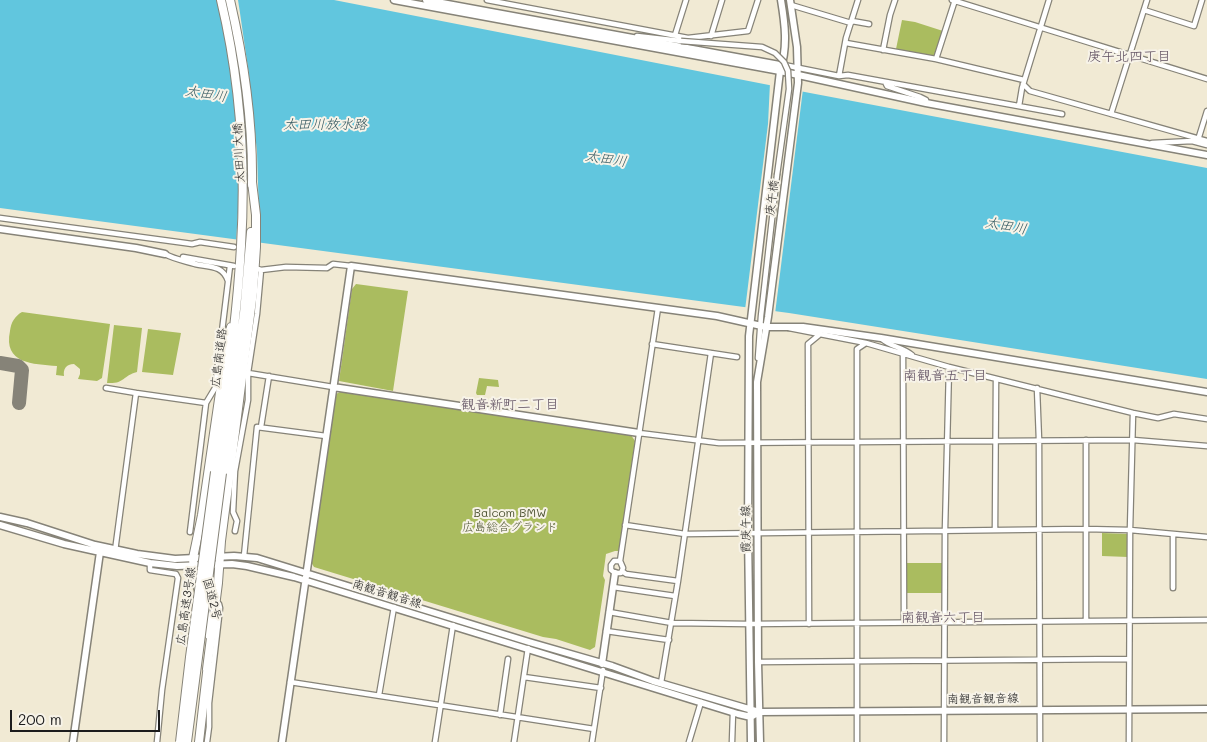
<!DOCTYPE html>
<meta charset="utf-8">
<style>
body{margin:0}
#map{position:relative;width:1207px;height:742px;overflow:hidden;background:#f1ead4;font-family:Mali,sans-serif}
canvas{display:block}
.scale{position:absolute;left:10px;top:710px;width:150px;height:22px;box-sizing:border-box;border:2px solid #1c1c1c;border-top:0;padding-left:6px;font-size:15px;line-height:18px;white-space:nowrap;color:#1c1c1c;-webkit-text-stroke:4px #f7f3e8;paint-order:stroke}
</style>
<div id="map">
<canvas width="1207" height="742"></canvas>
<div class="scale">200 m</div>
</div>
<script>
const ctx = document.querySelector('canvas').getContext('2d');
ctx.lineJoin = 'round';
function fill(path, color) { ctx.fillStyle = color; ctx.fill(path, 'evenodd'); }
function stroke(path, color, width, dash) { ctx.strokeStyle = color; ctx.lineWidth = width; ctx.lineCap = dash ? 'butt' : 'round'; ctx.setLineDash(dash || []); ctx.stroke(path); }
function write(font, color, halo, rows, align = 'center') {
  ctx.font = font + ' Mali,"Klee One",sans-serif'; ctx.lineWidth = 4; ctx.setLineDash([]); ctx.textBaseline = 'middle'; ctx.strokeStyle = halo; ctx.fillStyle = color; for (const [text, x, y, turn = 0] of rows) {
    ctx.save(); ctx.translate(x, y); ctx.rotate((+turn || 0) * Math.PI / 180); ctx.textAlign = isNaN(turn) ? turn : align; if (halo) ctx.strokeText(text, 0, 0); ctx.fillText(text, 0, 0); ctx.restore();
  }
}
fill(new Path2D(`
 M902,20L915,22L943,31L936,54L933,56L896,49Z
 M356,284L408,291L393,391L339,381L352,289Z
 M22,312L110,324L102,378L97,381L78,379L80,374V369L74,364C66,364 63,369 64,376L56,375L57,366C33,364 3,364 10,331C11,322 15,316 22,312Z
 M114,325L142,328L137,372C122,376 125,384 107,383Z
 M148,329L181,333L173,375L142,372Z
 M479,378L498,380L499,387L487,386L485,395H477L476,393Z
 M340,392L631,435L635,441L619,551H615L606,554L603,576L605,580L595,647L590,650L556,639L543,637L314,567L311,562L314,536L334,406L336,394Z
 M1102,533L1128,534V557L1102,556Z
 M906,563H942V593H906Z`), '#aabc5f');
fill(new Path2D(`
 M0,0H334L810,93L1207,168V379L789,313L0,208Z`), '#61c6de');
fill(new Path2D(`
 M219,0H238L240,13L249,75L257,152L260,245L236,242L240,182L239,134L230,58Z
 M770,83L803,89L775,314L745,310L768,124Z`), '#f1ead4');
stroke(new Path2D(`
 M0,363L18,366L22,370L19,403`), '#868378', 14);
const street = new Path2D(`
 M487,0L688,38L748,31L758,0
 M858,0L846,38L839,76L848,75L1062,114
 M952,0L1207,79
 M791,5L851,23
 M1144,10L1194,26L1202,0
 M852,21L869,24
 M675,35L686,0
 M637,36L681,41
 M711,36L722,0
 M846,43L936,59L1024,80
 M883,50L890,15L895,0
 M936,59L955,0
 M784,65L839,76
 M885,82L887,86L920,97L926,100V103
 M1023,84L1030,91L1207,141
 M1019,106L1022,88L1049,0
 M1111,114L1147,0
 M1198,140L1207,111
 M1152,143L1192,141L1207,145
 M0,218L185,243L192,244L200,242L234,247
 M165,254C174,259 185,261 195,264C209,267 223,265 228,281
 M183,257L234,266
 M261,270L286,267L327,268L333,264L351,266
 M789,328L866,343L949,367L1133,413L1158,418L1174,414L1207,419
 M882,339C891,347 903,347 912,355
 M652,344L737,357
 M903,354L904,622
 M758,358L761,316L777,175
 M248,373L333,387
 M106,388L136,393
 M1037,388L1039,440L1040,742
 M261,427L269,376
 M639,433L719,443L1133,440L1207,446
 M1086,440V621
 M625,525L685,534L1085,529L1130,530L1207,537
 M995,530L996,379
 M235,531L237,521L233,512L235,471L248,400V373L257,314L261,270L258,269
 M190,532L206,403L215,388L230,266
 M1173,534V588
 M115,551L136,393L206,403
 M244,556L257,427L326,436
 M620,561H614L611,565V570L615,573H621L623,568L620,561L658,308
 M150,563V570L176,574L178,578L162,690L157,742
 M622,571L626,574L678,581
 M613,587L675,596
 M609,612L672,623L749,624L1207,620
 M809,624L808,344L819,335
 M606,631L669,640
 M758,662L1129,659
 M524,677L601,688
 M290,682L594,729
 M661,683L678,581L711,353
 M379,695L394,607
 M500,715L508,659
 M207,742L209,727V703L220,608L219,604L216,601
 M435,742L453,625
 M514,742L528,648
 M592,742L603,670
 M689,742L701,702
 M732,742L733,712
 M857,742V349L866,343
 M944,742L945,530L949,367
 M1129,742L1130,530L1133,413`);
const secondary = new Path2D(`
 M394,0L780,71L926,103L1207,155
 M426,0L785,66
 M0,229L136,248L165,254
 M333,387L639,433
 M0,517L27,523L95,545L137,554L175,559L234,556L257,558L529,642L612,666L653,681L759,712L1207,709
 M0,525L64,544L150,563L177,566L232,564L247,566L294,577L738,714L751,717L759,712
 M602,664L615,573
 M73,742L100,552
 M282,742L351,266L717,316L766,327H803L881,338L1207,392
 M751,742L748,533L749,336L780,71C788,47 785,24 781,0
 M760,742L758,662L757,382L768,317L798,83L797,47L790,0`);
const highway = new Path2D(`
 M230,0C244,60 253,124 252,185
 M215,472C225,397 237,322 241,246C246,164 240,80 221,0
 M222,473L244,313L251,232
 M199,592L194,574L193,558L202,515L228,338L231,327
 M205,607L209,635
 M207,669L218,583L221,541L253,292L256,247V215L252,182
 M199,742L208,664`);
stroke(street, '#868378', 7);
stroke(secondary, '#868378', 9);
stroke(highway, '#868378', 10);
stroke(street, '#fff', 4.5);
stroke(secondary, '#fff', 6);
stroke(highway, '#fff', 8);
const streetBridge = new Path2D(`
 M681,41L762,47L775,53L784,62L788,71L789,89L777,175`);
const highwayBridge = new Path2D(`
 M180,742L190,657L215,472
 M187,742L222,473`);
stroke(streetBridge, '#868378', 7, []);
stroke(highwayBridge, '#868378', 10, []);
stroke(streetBridge, '#fff', 4.5);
stroke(highwayBridge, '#fff', 8);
write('12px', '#1c1c1c', '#f7f3e8', [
 ["太田川大橋",239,153,-93],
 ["庚午橋",772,198,-83],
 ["広島南道路",219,358,-83],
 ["霞庚午線",746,529,-91],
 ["南観音観音線",387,594,17],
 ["国道2号",212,599,75],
 ["広島高速3号線",186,606,-82],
 ["南観音観音線",983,699,-1]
]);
write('12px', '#4e5433', '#f7f3e8', [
 ["Balcom BMW",510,513],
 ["広島総合グランド",510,527]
]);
write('14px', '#605061', '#f7f3e8', [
 ["庚午北四丁目",1129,57],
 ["南観音五丁目",945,376],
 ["観音新町二丁目",510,405],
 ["南観音六丁目",943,618]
]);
write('italic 14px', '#345860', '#f7f3e8', [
 ["太田川",206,94,9],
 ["太田川放水路",325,125],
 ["太田川",606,159,9],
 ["太田川",1006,226,10]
]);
</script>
